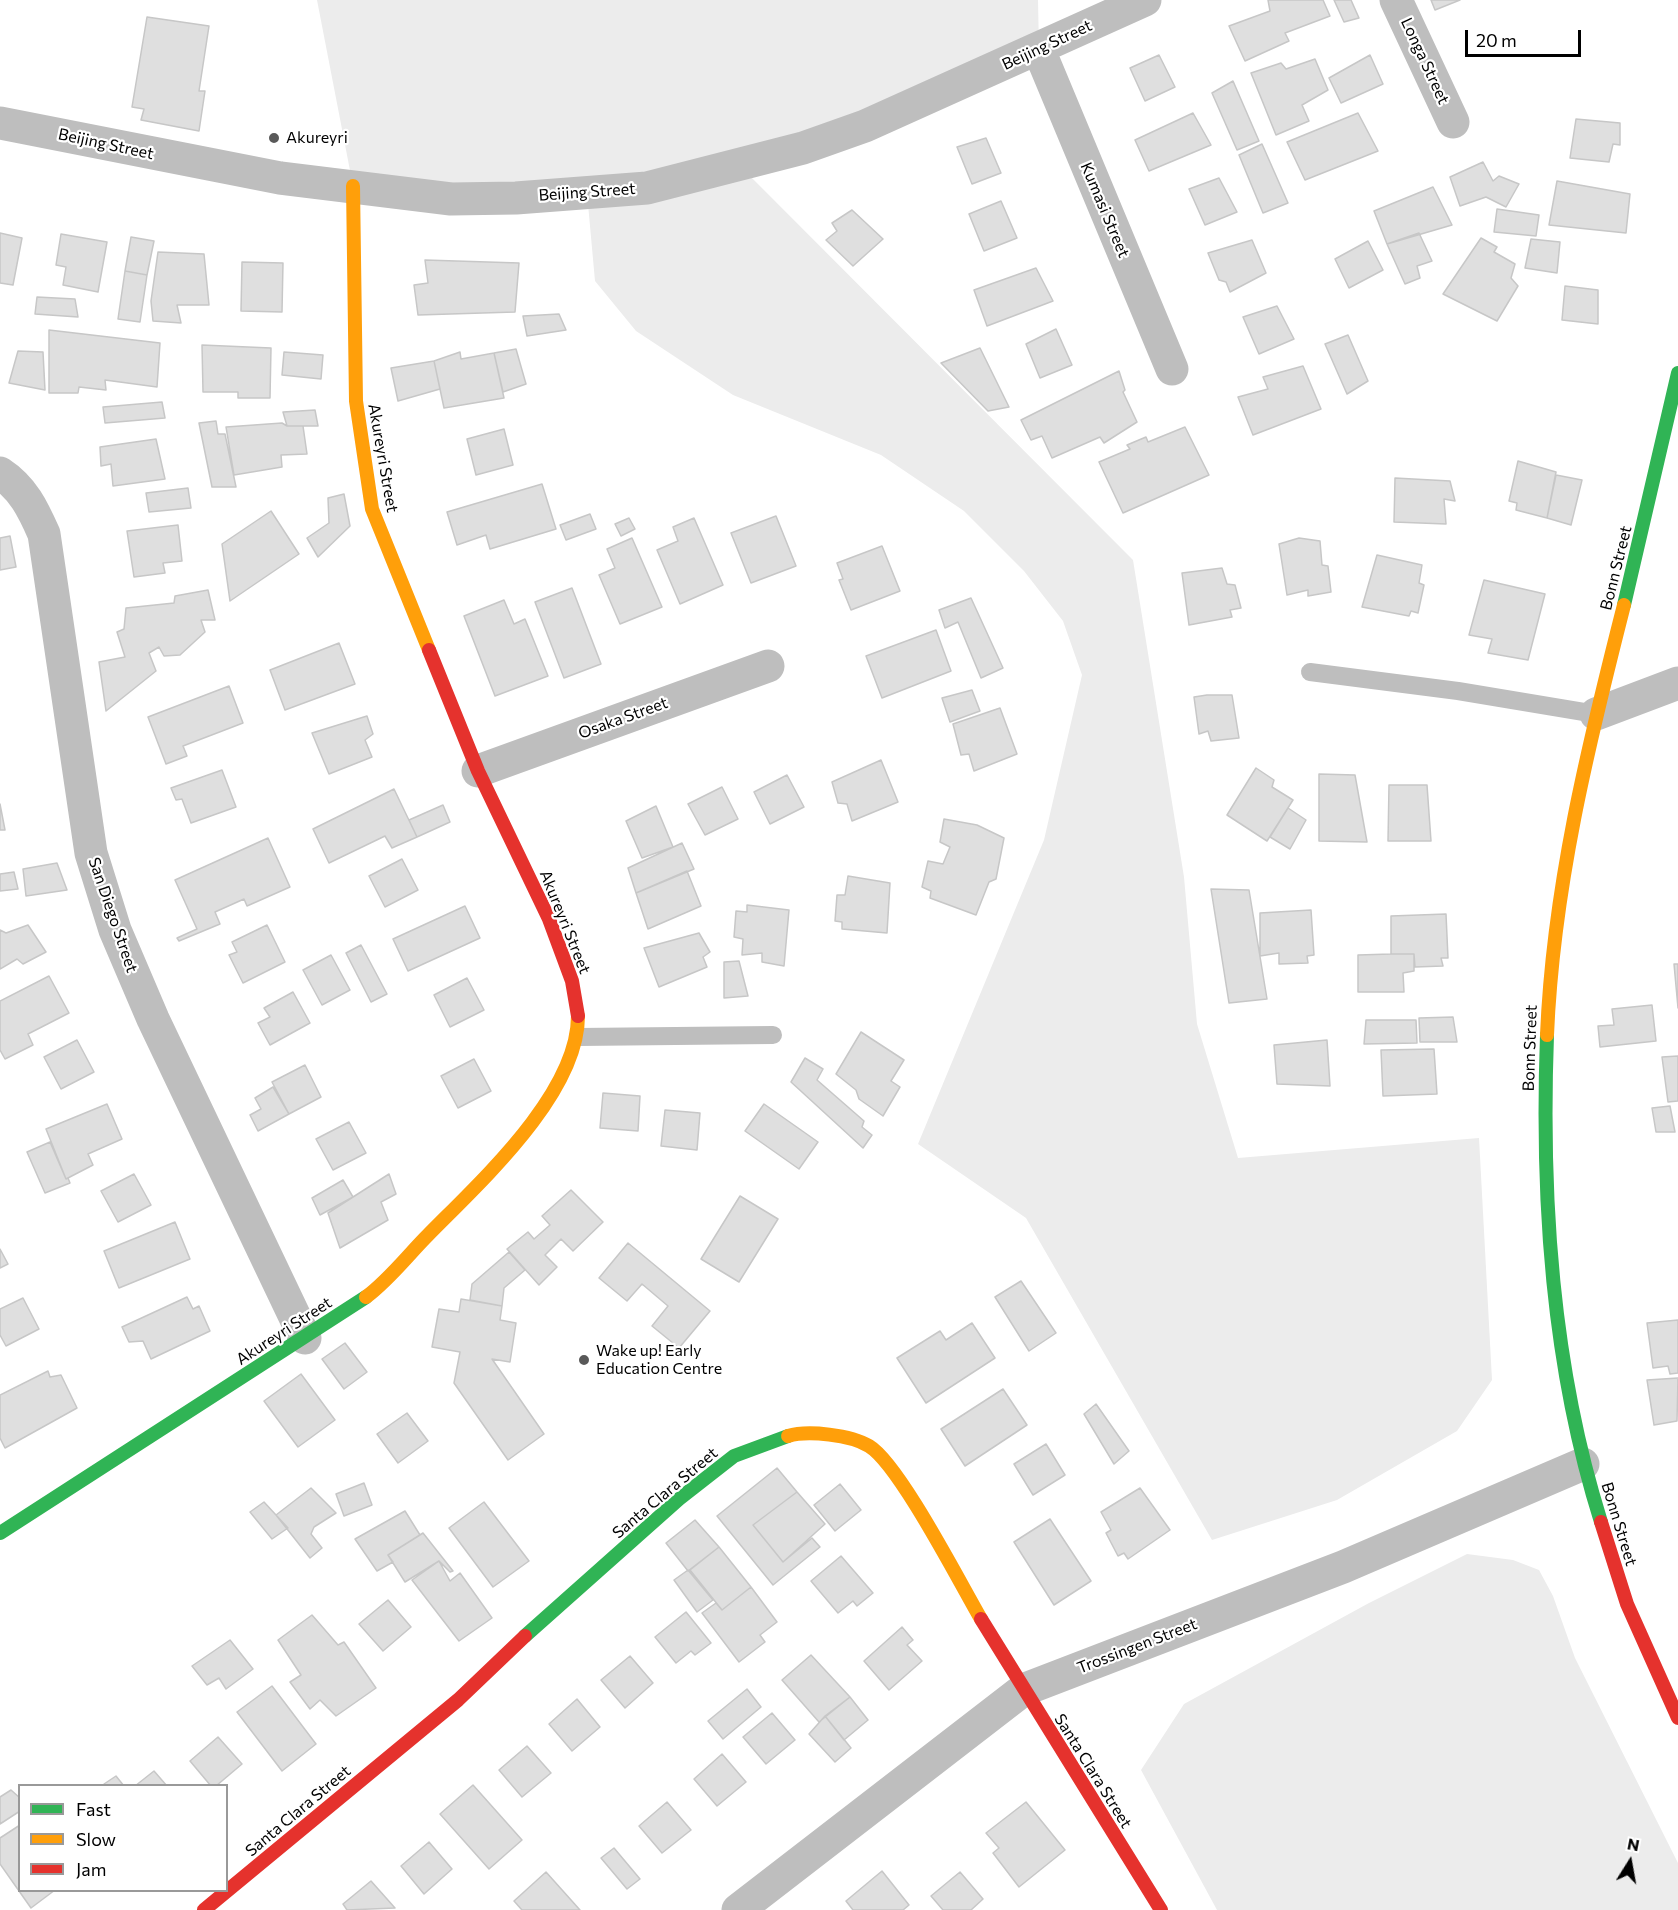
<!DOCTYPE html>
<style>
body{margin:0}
#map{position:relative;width:1678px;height:1910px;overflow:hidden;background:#fff;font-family:Commissioner,sans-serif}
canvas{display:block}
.legend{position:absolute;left:18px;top:1784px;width:210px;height:108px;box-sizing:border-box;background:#fff;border:2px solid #999;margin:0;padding:8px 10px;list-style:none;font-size:18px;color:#000}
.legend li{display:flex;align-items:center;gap:12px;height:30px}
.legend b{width:30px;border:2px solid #999}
.north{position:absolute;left:1600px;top:1832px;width:60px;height:60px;-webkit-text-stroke:4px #fff;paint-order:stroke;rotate:11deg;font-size:16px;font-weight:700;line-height:24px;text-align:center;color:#000}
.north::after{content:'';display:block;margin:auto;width:21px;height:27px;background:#000;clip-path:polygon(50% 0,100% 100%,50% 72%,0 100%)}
.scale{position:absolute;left:1465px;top:30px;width:116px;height:27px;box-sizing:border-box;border:3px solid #000;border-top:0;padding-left:8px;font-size:18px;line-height:21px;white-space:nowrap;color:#000;-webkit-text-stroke:4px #fff;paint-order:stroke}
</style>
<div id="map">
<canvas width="1678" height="1910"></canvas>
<ul class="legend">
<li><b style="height:8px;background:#30b455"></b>Fast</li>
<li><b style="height:8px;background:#ff9f0a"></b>Slow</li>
<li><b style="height:8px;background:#e5322d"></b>Jam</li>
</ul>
<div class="north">N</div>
<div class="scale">20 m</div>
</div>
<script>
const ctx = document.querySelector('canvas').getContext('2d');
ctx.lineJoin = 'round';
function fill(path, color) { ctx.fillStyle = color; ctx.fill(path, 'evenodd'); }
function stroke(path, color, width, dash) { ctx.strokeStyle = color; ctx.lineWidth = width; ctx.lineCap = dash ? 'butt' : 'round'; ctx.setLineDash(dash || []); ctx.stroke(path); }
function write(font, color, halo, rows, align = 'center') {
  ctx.font = font + ' Commissioner,sans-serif'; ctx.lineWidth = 4.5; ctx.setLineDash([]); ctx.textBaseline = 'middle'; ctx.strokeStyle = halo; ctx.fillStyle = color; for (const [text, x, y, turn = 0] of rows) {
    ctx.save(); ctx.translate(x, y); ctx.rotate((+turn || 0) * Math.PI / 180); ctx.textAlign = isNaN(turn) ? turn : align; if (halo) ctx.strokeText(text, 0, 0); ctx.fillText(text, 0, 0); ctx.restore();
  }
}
fill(new Path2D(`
 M317,0H1038L1039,50L740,166L1133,560L1184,877L1197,1024L1238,1158L1479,1138L1492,1380L1457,1431L1337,1500L1212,1540L1026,1218L918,1144L1044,840L1082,675L1063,621L1024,571L964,511L881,455L733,395L636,331L595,281L587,193L353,186Z
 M1467,1554L1513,1560L1539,1570L1553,1596L1575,1658L1678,1863V1910H1217L1141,1770L1184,1704L1369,1603Z`), '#ececec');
const building = new Path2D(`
 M1268,0H1323L1330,16L1285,33L1289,41L1245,61L1229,26L1270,11Z
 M1334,0H1351L1359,18L1344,22Z
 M1431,0H1460L1435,10Z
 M147,17L209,26L199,91H205L199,131L141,120L144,109L132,107Z
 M1159,55L1175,87L1145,101L1130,68Z
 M1370,55L1383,84L1341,103L1329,78Z
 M1315,59L1328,90L1302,105L1309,121L1276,135L1251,73L1281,63L1286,69Z
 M1233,81L1259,141L1237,150L1212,93Z
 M1193,113L1211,145L1149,171L1135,140Z
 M1358,113L1378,151L1305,180L1287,142Z
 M1576,119L1620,123V145L1613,144L1609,162L1570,158Z
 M986,138L1001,173L972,184L957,147Z
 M1262,144L1288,203L1263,213L1239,155Z
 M1483,162L1493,181L1499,176L1519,184L1506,207L1486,197L1460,206L1450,177Z
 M1219,178L1237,212L1205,225L1189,189Z
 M1557,181L1630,194L1626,233L1549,225Z
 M1433,187L1452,225L1387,244L1374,211Z
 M1001,201L1017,238L984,251L969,214Z
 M1497,209L1539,215L1536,236L1494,232Z
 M852,210L883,239L853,266L826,240L837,231L832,223Z
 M0,233L22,238L13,285L0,283Z
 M1419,233L1432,261L1417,266L1420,278L1405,284L1387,244Z
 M61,234L107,242L98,292L63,285L66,267L56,265Z
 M131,237L154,241L147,275L125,271Z
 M1481,238L1497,247L1494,252L1515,264L1511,278L1518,286L1497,321L1443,294Z
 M1531,239L1560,242L1557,273L1525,268Z
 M1252,240L1266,273L1230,292L1226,282L1219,280L1208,253Z
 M1368,241L1383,270L1349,288L1335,259Z
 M158,252L204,254L209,305H177L181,323L153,321L151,301Z
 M425,260L519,263L515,312L418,315L414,285L428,283Z
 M242,262L283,263L282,312L241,311Z
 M1036,268L1053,301L987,326L974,290Z
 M125,271L147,275L140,322L118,319Z
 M1565,286L1598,290V324L1562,320Z
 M37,297L75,299L78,317L35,314Z
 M1277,306L1294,339L1259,354L1243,317Z
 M559,314L566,330L527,336L523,316Z
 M1056,329L1072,365L1040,378L1026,344Z
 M49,330L160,343L157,387L105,380L106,390L79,387L78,393H49Z
 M1348,335L1368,381L1347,394L1325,344Z
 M202,345L271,348L270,398H238V392H203Z
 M980,348L1009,407L988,411L941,363Z
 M516,349L526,384L503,392L494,353Z
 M18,351L43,352L45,390L9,383Z
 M284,352L323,355L321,379L282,375Z
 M460,352L461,359L494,353L504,398L444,408L434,361Z
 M434,361L440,389L398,401L391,368Z
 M1303,366L1321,409L1253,435L1238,397L1268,389L1263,377Z
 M1119,371L1125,390L1123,392L1137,422L1104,443L1100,437L1052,458L1042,436L1031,440L1021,420Z
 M162,402L165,418L105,423L103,407Z
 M315,410L318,426H287L283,412Z
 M216,421L218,434H225L236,487H212L199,423Z
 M282,423L287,426H303L307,454L281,455L282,467L234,475L226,427Z
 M1185,427L1209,475L1123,513L1099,462L1130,449L1127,445L1146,437L1148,442Z
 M504,429L513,465L476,475L467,439Z
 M156,439L165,479L113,486L111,464L101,466L100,447Z
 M1518,461L1556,472L1547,518L1516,510L1517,503L1509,501Z
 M1556,475L1582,480L1571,525L1547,518Z
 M1395,478L1450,481L1455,501L1444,499L1446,524L1394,522Z
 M542,484L556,529L490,549L486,535L457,545L447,512Z
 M188,488L191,508L149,512L146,493Z
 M344,494L350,526L318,557L307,538L329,523L328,498Z
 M271,511L299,554L230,601L222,544Z
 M590,514L596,529L566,540L560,525Z
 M776,516L796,566L751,583L731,533Z
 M629,518L635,529L621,536L615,524Z
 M694,518L723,585L680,604L657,550L678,541L673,527Z
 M178,525L182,561L163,563L165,573L134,577L127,531Z
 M10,536L16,567L0,570V538Z
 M632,538L662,607L620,624L599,575L615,568L607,549Z
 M1299,538L1320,541L1322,565L1328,566L1331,592L1308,596V590L1287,595L1279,544Z
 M882,546L900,591L851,610L839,580L843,579L837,563Z
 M1377,555L1422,565L1419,583L1424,585L1418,613L1411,611L1409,616L1362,607Z
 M1222,568L1227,584L1235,585L1241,608L1230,610L1232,617L1189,625L1182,573Z
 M1484,580L1545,594L1528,660L1488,653L1492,639L1469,635Z
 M572,588L601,664L564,678L535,602Z
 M208,590L215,620H201L205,632L180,655L164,656L159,647L149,653L156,671L106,711L99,662L125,657L117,632L124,629L126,608L174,603L175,596Z
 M971,598L1003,668L981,678L958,622L945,628L939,610Z
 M504,600L514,624L525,619L548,676L495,696L464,616Z
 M936,630L951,671L882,698L866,656Z
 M339,643L355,684L285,710L270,670Z
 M229,686L243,723L183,746L187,756L166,764L148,717Z
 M972,690L980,711L950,722L942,698Z
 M1207,695H1232L1239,738L1211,741L1208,731L1199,734L1194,697Z
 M1000,708L1017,754L974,771L969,754L961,755L953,724Z
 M367,716L373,734L365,740L372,757L329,774L312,733Z
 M881,760L898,802L852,821L847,804L838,803L832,782Z
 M1256,768L1274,780L1272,787L1293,800L1267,841L1227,815Z
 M222,770L236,807L191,823L182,799L176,800L171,788Z
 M1319,774L1355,775L1367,842L1319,841Z
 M787,775L804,807L770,824L754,792Z
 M1389,785H1427L1431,841H1388Z
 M722,787L738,819L705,835L688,804Z
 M394,789L417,837L392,848L385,836L329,863L313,829Z
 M0,804L5,830H0Z
 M443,805L450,822L417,837L409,820Z
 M656,806L673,847L642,858L626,821Z
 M1288,808L1306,820L1290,849L1270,837Z
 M944,819L977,825L1004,838L996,879L989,882L976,915L930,898L931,891L922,887L928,861L943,864L950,847L940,842Z
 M268,838L290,887L247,906L244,899L215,912L220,924L179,941L177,938L197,929L175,880Z
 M682,843L694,869L636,893L628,868Z
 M402,859L418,890L385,907L369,876Z
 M57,863L67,890L26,896L23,869Z
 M687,871L701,906L648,929L636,893Z
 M14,872L18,889L0,891V874Z
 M848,876L890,883L887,933L842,929V922L835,921L837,895H845Z
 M1211,889L1249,890L1267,999L1229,1003Z
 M747,905L789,910L784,966L762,962V953L742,955L743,939L734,937L736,911L747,912Z
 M465,906L480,938L408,971L393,939Z
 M1311,910L1314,955L1307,956L1308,963L1279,964V953L1260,956V913Z
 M1446,914L1448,958H1441L1443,966L1415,967L1414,954H1391V916Z
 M28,925L46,952L23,964L17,959L0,969V930L6,933Z
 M267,925L285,962L243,983L229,955L237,952L232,942Z
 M699,933L710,952L703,957L707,967L659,987L644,948Z
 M361,945L387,994L371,1002L346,953Z
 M1391,954H1414V971L1403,973L1404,992H1358V955Z
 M331,955L350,990L322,1005L303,970Z
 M739,961L748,996L724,998V962Z
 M1674,964H1678V1008Z
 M49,976L69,1013L28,1034L33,1045L5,1059L0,1050V1001Z
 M467,978L484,1010L450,1027L434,995Z
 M293,992L310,1023L270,1045L258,1023L270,1017L264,1008Z
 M1652,1005L1656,1041L1600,1047L1598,1026L1614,1025L1612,1009Z
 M1453,1017L1457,1042H1420L1419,1018Z
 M1366,1020H1416L1417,1043L1364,1044Z
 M861,1032L904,1060L891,1081L900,1087L883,1116L859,1099L856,1090L836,1074Z
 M77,1040L94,1072L61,1089L44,1057Z
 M1327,1040L1330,1086L1277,1084L1274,1045Z
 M1434,1049L1437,1094L1383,1096L1381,1050Z
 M1678,1056V1101L1668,1102L1662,1057Z
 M805,1058L823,1069L817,1080L864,1121L862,1127L872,1135L863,1148L791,1082Z
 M474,1059L491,1091L458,1108L441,1076Z
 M305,1065L321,1097L289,1114L272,1082Z
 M273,1087L289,1114L258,1131L250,1115L261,1109L255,1098Z
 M603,1093L640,1096L638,1131L600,1128Z
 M107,1104L122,1139L88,1154L93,1165L66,1179L46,1129Z
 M764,1104L818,1142L799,1169L745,1131Z
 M1670,1106L1675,1132H1656L1652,1108Z
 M665,1110L700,1113L697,1150L661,1146Z
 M349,1122L366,1153L333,1170L316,1139Z
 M50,1142L66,1179L68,1178L70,1183L45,1193L27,1152Z
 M134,1174L151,1205L118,1222L101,1191Z
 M389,1174L396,1194L381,1202L388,1220L340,1248L328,1213Z
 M343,1180L353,1197L320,1215L312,1198Z
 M571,1190L603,1222L573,1251L561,1239L545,1255L557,1267L539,1285L507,1249L528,1232L534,1239L550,1225L542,1216Z
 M740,1196L778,1219L739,1282L701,1259Z
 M175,1222L190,1259L119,1288L104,1251Z
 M628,1243L710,1311L679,1348L652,1326L668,1306L642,1284L627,1301L599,1278Z
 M0,1249L8,1264L0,1268Z
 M509,1252L525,1270L504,1288L502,1306L470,1300L472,1284Z
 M1021,1281L1056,1333L1029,1351L995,1297Z
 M187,1297L193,1309L199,1306L210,1331L151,1359L143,1341L129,1342L122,1327Z
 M23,1298L39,1329L6,1346L0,1335V1309Z
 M461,1299L502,1306L500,1320L516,1323L510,1362L492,1359L544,1434L508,1460L454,1383L460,1352L432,1347L439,1309L459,1312Z
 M1678,1320V1373L1670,1374L1668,1366L1653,1368L1647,1323Z
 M972,1323L995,1358L926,1403L897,1358L940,1331L946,1340Z
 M345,1343L367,1372L344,1389L322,1359Z
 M48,1371L50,1377L61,1375L77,1408L5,1448L0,1438V1395Z
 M301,1374L335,1420L298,1447L264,1401Z
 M1678,1378L1677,1421L1654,1425L1647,1380Z
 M1003,1389L1027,1425L965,1466L941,1429Z
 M1096,1404L1129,1451L1114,1464L1084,1414Z
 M407,1413L428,1441L398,1463L377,1434Z
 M1046,1444L1065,1475L1033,1495L1014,1464Z
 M777,1468L797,1492L753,1525L783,1562L812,1538L820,1547L773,1585L717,1516Z
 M364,1483L372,1505L344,1516L336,1494Z
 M840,1484L861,1510L835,1531L814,1505Z
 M311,1488L336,1513L314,1527L311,1534L322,1548L310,1558L276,1515Z
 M1140,1488L1170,1530L1128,1559L1124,1553L1118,1556L1106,1533L1111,1530L1101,1512Z
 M797,1492L825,1524L783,1562L753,1525Z
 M264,1502L288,1528L272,1539L250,1512Z
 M484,1502L529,1561L493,1587L449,1528Z
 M405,1511L420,1535L388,1555L393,1562L377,1571L355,1539Z
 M1050,1519L1091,1581L1054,1605L1014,1542Z
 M695,1520L719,1547L688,1571L666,1543Z
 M423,1533L453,1571L450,1572L439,1561L405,1582L388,1555Z
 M719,1547L751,1587L722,1610L690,1570Z
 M841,1556L873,1593L857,1606L853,1601L838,1613L811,1581Z
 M439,1561L450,1581L460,1573L492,1618L459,1641L412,1580Z
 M688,1570L713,1600L697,1612L674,1580Z
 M751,1587L777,1622L760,1635L765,1642L739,1662L702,1613L716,1603L722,1610Z
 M388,1600L411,1627L383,1651L359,1624Z
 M686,1612L711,1643L695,1655L691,1651L676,1663L655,1637Z
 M312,1615L338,1645L344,1642L376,1688L336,1716L320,1700L310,1709L290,1682L301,1675L278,1640Z
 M902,1627L913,1640L907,1645L922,1661L889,1690L864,1661Z
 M230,1640L253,1669L226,1689L219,1678L207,1685L192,1666Z
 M811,1655L850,1697L819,1722L782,1680Z
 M630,1656L653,1683L625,1708L601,1680Z
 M272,1686L316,1744L282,1771L237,1712Z
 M747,1689L761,1707L723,1739L708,1721Z
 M850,1697L868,1720L844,1740L825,1716Z
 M577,1699L600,1727L572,1751L549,1724Z
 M772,1713L795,1740L766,1764L743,1737Z
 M825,1716L851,1748L835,1762L809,1734Z
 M218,1737L242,1764L216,1786H211L190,1761Z
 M527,1746L551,1773L522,1797L499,1770Z
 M722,1754L746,1782L717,1806L694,1779Z
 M154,1771L167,1786H135Z
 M116,1776L124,1786H104V1784Z
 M473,1785L522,1840L489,1869L440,1814Z
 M11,1790L20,1798V1811L0,1824V1797Z
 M667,1802L691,1830L662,1853L639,1826Z
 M1026,1802L1065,1850L1019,1887L993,1853L999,1848L986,1833Z
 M20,1825V1890H55L31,1908L0,1864V1838Z
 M429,1842L452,1869L424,1894L401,1866Z
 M614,1848L640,1879L627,1889L601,1858Z
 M882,1871L909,1905L903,1910H853L846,1901Z
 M546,1872L580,1910H522L514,1901Z
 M960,1872L983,1899L971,1910H943L931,1896Z
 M371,1881L395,1908L347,1910L343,1904Z`);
fill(building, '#dfdfdf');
stroke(building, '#c7c7c7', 1.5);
stroke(new Path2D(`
 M1310,672L1458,691L1596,714
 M578,1037L773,1035`), '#bebebe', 18);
stroke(new Path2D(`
 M1396,0L1453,122
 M1039,50L1172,369
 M0,123L280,178L451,199L516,198L647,188L803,148L865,126L1145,0
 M0,473C23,488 33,509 44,534L91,853L115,930L153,1019L305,1338
 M1596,714L1678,683
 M478,771L768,666
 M738,1910L1023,1690L1343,1567L1583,1464`), '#bebebe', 33);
stroke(new Path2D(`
 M1624,605L1678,373
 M1547,1035C1541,1199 1552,1366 1601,1522
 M0,1533L366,1297
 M525,1636L679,1499L734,1456L788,1436`), '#30b455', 14);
stroke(new Path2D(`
 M353,186L356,401L372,509L429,650
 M1547,1035C1553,889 1588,746 1624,605
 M366,1297C389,1280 408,1255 428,1235C480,1182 578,1094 578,1016
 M788,1436C808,1430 851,1435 869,1446C899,1464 960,1583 981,1619`), '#ff9f0a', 14);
stroke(new Path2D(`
 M429,650L478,771L549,919L572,981L578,1016
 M1601,1522L1627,1604L1678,1718
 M981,1619L1161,1910
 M204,1910L458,1700L525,1636`), '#e5322d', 14);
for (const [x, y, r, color] of [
 [274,138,6,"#595959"],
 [584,1360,6,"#595959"]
]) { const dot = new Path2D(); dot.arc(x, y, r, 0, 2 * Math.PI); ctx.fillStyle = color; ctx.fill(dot); stroke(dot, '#fff', 2); }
write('16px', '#000', '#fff', [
 ["Beijing Street",1047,45,-25],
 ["Longa Street",1425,61,65],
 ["Beijing Street",106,144,12],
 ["Beijing Street",587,192,-4],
 ["Kumasi Street",1105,210,67],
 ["Akureyri Street",383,458,80],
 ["Bonn Street",1616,568,-76],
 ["Osaka Street",623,718,-20],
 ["San Diego Street",113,915,71],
 ["Akureyri Street",565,922,68],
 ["Bonn Street",1530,1048,-88],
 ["Akureyri Street",284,1331,-33],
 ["Santa Clara Street",665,1493,-40],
 ["Bonn Street",1619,1524,73],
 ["Trossingen Street",1137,1646,-21],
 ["Santa Clara Street",1093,1771,58],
 ["Santa Clara Street",298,1811,-40]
]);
write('16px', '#000', '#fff', [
 ["Akureyri",286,138],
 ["Wake up! Early",596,1351],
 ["Education Centre",596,1369]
], 'left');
</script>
